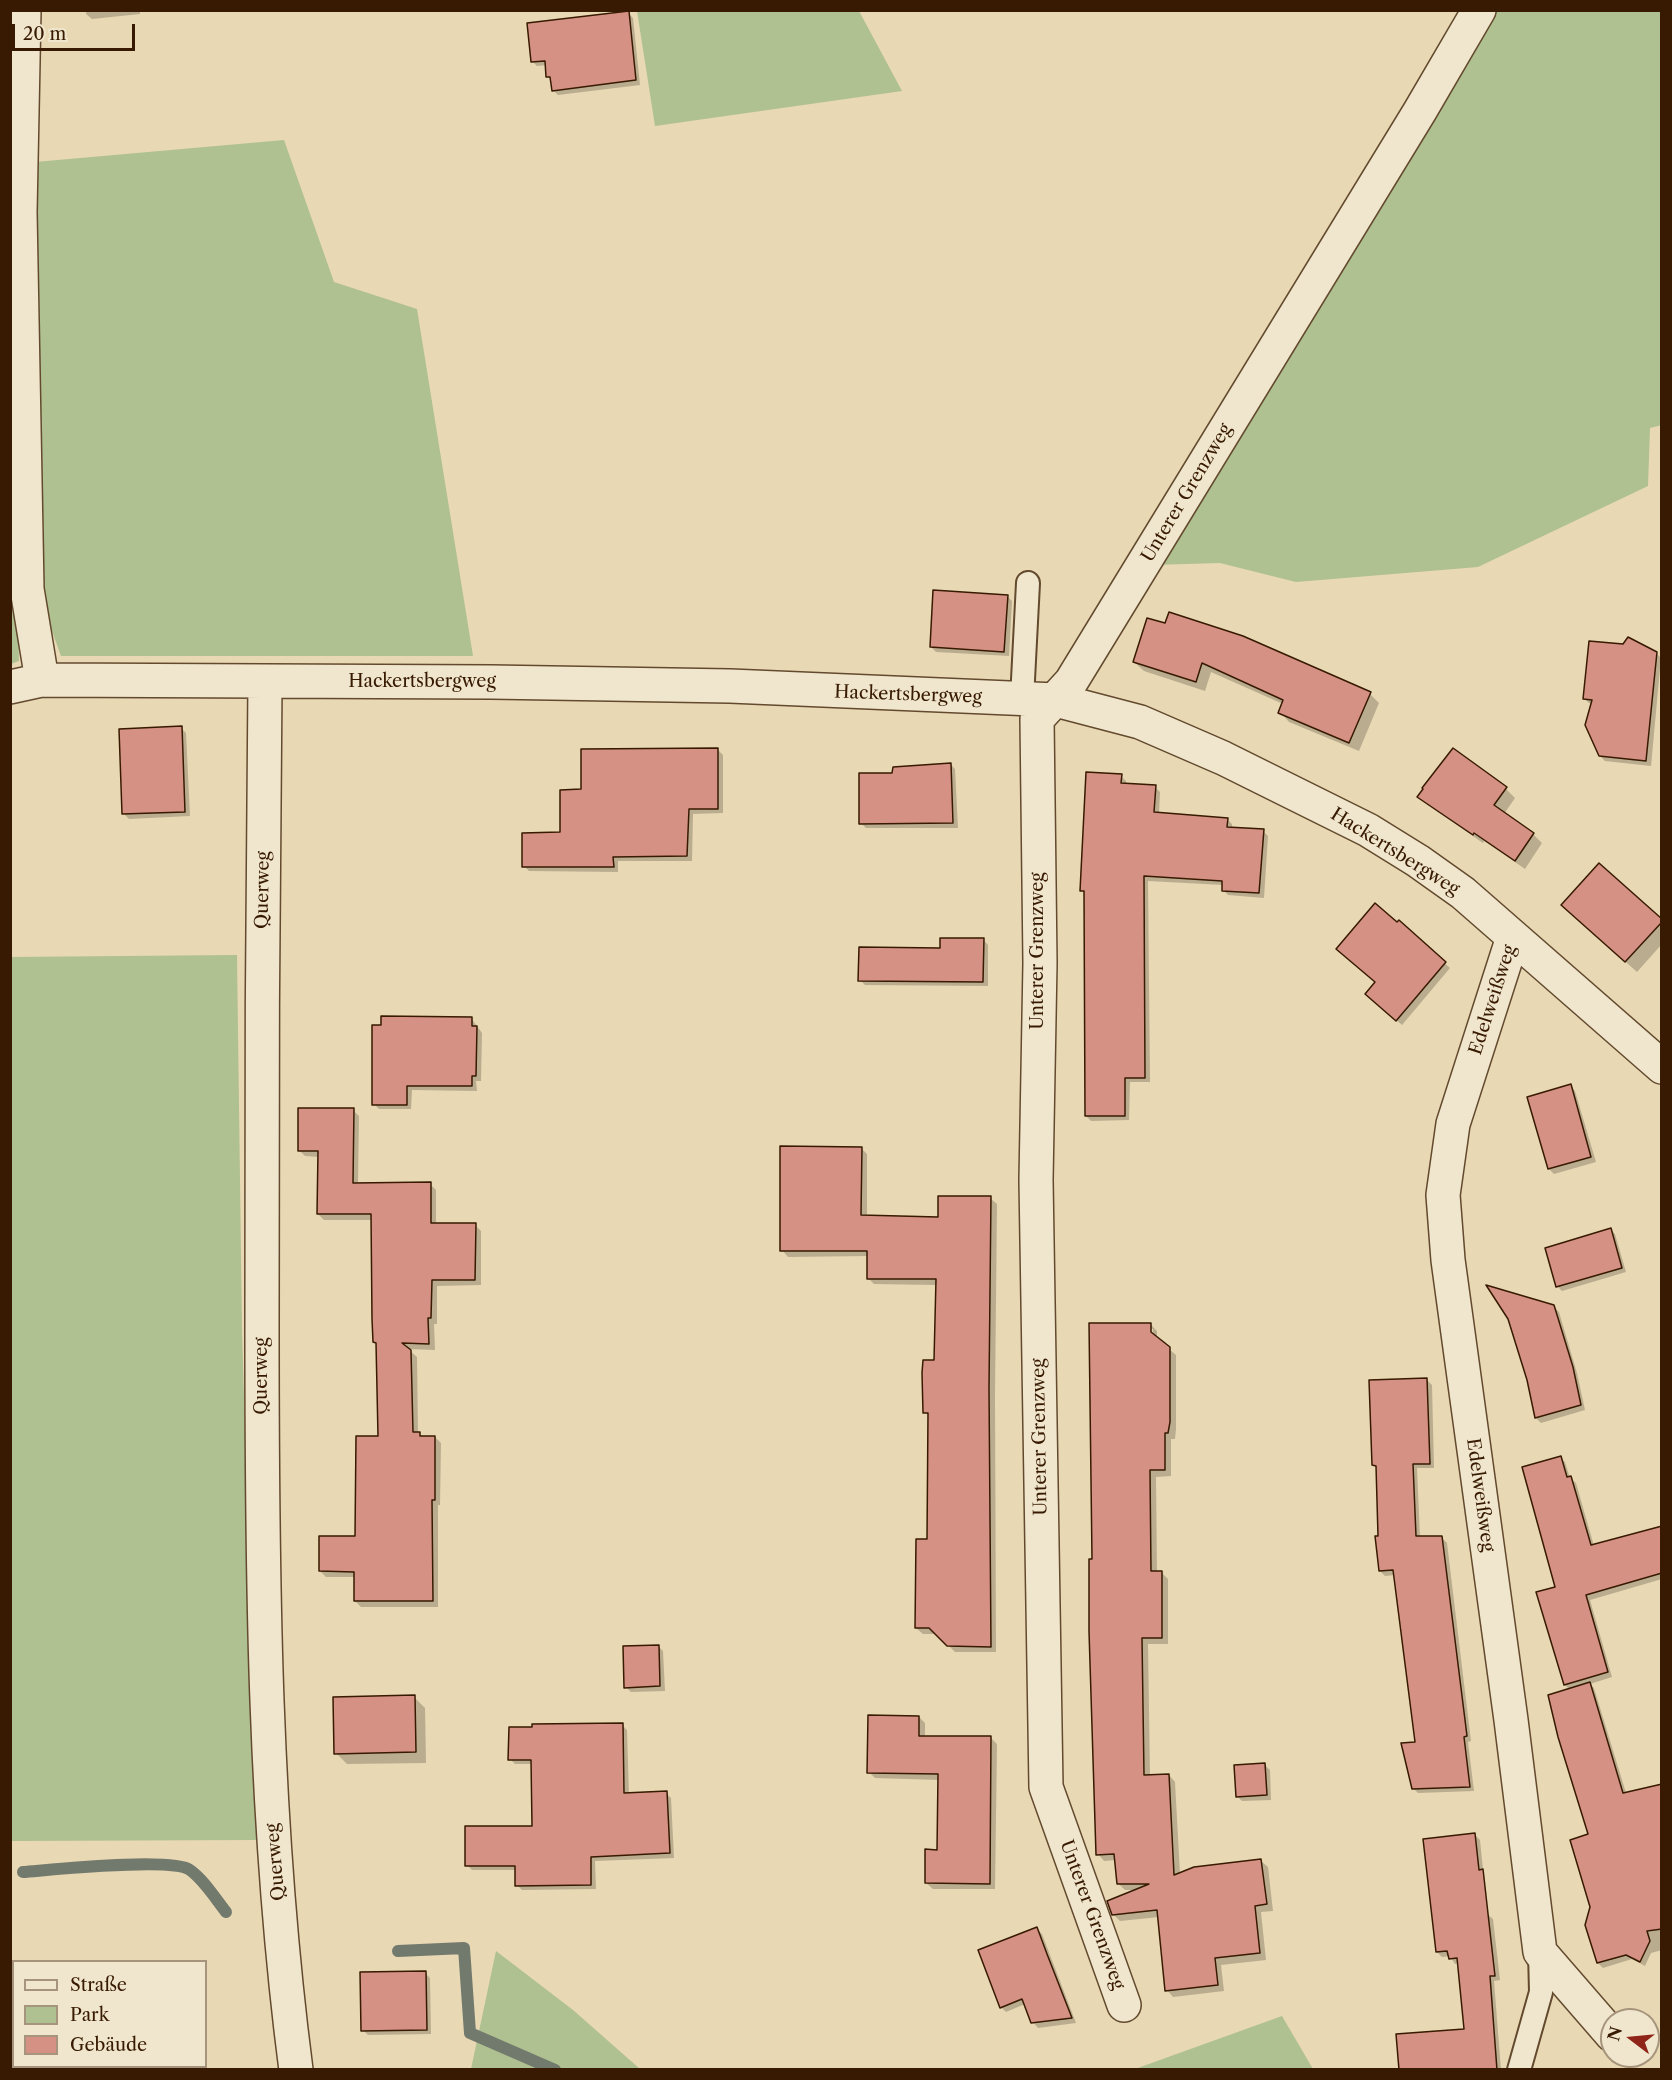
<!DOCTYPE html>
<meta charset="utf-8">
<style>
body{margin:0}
#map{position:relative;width:1672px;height:2080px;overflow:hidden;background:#e8d8b3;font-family:"Libre Caslon Text",serif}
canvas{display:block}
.frame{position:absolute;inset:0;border:12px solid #371a01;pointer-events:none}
.legend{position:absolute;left:12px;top:1960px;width:195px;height:108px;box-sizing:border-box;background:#f0e6ce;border:2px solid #a6947c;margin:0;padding:8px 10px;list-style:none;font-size:18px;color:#371a01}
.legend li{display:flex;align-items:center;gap:12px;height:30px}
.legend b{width:30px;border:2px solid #a6947c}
.north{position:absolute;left:1600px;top:2008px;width:60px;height:60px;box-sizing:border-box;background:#f0e6ce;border:2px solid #a6947c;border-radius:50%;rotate:286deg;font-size:16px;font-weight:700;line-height:24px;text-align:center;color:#371a01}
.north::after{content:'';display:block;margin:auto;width:21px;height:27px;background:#8f2418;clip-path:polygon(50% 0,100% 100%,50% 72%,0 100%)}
.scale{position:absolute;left:12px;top:24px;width:123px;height:27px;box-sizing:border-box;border:3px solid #371a01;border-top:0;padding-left:8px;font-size:18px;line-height:21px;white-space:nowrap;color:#371a01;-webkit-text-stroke:4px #f0e6ce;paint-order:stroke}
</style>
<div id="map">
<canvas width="1672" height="2080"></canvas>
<div class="frame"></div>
<ul class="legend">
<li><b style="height:8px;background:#f0e6ce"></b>Straße</li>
<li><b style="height:16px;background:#afc091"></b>Park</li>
<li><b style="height:16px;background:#d69185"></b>Gebäude</li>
</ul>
<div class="north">N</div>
<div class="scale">20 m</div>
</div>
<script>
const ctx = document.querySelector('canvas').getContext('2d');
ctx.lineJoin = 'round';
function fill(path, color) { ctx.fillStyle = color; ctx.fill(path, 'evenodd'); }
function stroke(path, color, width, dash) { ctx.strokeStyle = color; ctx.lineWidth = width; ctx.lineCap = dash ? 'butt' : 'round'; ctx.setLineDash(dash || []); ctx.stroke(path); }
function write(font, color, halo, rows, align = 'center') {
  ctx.font = font + ' "Libre Caslon Text",serif'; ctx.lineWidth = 4.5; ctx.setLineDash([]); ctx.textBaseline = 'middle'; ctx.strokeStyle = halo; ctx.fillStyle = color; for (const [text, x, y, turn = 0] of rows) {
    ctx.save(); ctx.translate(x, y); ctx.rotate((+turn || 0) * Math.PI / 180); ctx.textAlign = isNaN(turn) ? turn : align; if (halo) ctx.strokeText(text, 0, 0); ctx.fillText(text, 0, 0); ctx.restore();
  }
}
fill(new Path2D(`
 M637,11H859L902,91L655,126Z
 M1488,11H1661L1662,425L1650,428L1648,486L1478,567L1296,582L1220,563L1151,565Z
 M284,140L334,282L417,309L473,656H61L34,581L35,162Z
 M10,370L19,661L11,664H10Z
 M237,955L242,1330L257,1840L11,1841L10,957Z
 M496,1951L573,2010L640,2069H471Z
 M1282,2016L1313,2069H1135Z`), '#afc091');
fill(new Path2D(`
 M86,10H140V14L92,19L86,14Z
 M628,13L633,18L640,85L558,95L553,90L552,81L548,76L547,65L537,66L532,61Z
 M1007,596L1012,601L1009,656L936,652L931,647Z
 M1166,625L1370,694L1379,703L1359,751L1289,722L1280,712L1283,704L1211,672L1205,691L1144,671L1134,662Z
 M1656,653L1661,658L1651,766L1605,761L1600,756L1593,704L1589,703L1584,698Z
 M181,728L186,733L190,816L129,819L124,814Z
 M1454,749L1506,789L1515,798L1504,814L1533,834L1542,843L1525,869L1484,841L1483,843L1428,805L1419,796Z
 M718,750L723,755V813L693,814L692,861H618V872L529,871L524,866L561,834L582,791Z
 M950,764L955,769L958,828H866L861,823Z
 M1121,776L1126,781V785L1155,787L1160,792L1159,814L1227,819L1232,824V829L1263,831L1268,836L1264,898L1228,895L1223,890V885L1148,881L1150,1082H1130L1129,1120L1091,1121L1086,1116V894L1082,890Z
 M1376,905L1409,931L1450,968L1402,1025L1372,999L1377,982Z
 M1574,916L1662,921V944L1637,972Z
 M983,939L988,945V986L865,985L860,980L942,950Z
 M471,1018L482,1033L481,1081H476L477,1091L412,1090L411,1109H379L374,1104Z
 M1570,1086L1575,1091L1596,1162L1554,1174L1549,1169L1529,1098Z
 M353,1110L359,1116L358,1184H430L436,1190V1224L475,1225L481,1231V1285L437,1286V1324H434L435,1350L408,1349L417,1357L418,1434L423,1437H435L441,1443L440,1505H438V1607H361L355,1601V1577H326L320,1571L357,1538L379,1437L372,1220H324L318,1214L319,1157L305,1156L299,1150Z
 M861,1148L867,1154V1217L940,1218L990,1198L997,1204L995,1395L996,1652H955L937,1634H923L916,1628L929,1541V1416L925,1412L935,1362L937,1285L874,1284L868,1278V1256L788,1257L782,1250Z
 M1610,1229L1615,1234L1626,1272L1562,1291L1557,1286Z
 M1553,1306L1559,1312L1577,1373L1585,1410L1541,1423L1536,1418Z
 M1091,1325H1151L1157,1331V1339L1176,1355V1429L1175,1439H1171V1476L1156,1477L1157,1573L1161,1572L1168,1579V1644H1148L1150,1776L1169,1775L1175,1782L1180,1874L1194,1869L1261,1861L1268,1867L1273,1911L1261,1912L1266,1960L1221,1965L1224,1991L1173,1997L1167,1990L1159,1917L1120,1921L1113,1914L1108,1902L1137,1890H1125L1118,1883L1116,1860L1104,1861L1098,1854L1091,1631V1561H1094ZM1150,1329H1153L1152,1340H1149Z
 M1427,1380L1432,1385L1434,1468H1417L1420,1538L1441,1537L1447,1543L1471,1741L1468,1742L1474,1791L1418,1793L1413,1788L1416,1743L1395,1575L1385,1576L1380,1571L1377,1468L1374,1465Z
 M1560,1457L1565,1462L1570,1478L1576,1483L1594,1546L1662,1527V1579L1590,1600L1612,1677L1590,1684L1594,1688L1641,1842L1570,1690L1565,1685L1557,1588Z
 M658,1646L663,1651L665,1691L631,1692L626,1687Z
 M414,1697L425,1708L426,1763L347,1764L336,1753Z
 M919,1717L925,1723V1737L991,1738L997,1744L995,1889H933L926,1883L939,1851L940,1780L875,1778L869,1772Z
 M622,1725L627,1730L629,1795L666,1793L671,1798L674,1858L595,1861L596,1889L522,1890L517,1885L516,1870H472L467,1865L533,1827L532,1764H515L510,1759Z
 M1265,1765L1270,1770L1271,1800L1242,1801L1237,1796Z
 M1475,1835L1480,1840L1485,1889L1436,1904Z
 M1662,1895V1950L1651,1953L1645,1966L1632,1959L1603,1968L1598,1963Z
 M1487,1914L1493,1919L1500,1980L1494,1981L1501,2070H1400L1466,2030L1459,1963L1455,1964L1450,1956L1442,1957L1437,1952Z
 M1037,1929L1042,1934L1076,2023L1038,2028L1033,2022L1025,2004L1006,2012L1001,2007Z
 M425,1973L430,1978L431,2034L368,2035L363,2030Z
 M139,2066H186L187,2070H140Z`), '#0003');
stroke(new Path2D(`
 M23,1872C50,1870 172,1857 190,1870C204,1880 215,1898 226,1912
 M398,1951L464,1948L470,2033L555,2070`), '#72796d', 12);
const building = new Path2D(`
 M629,11L636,80L552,91L550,77H546L545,61L531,62L527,23Z
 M933,590L1008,595L1004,652L930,647Z
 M1169,612L1243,636L1371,692L1349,743L1278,713L1283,700L1202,663L1196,682L1133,662L1147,618L1165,623Z
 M1628,637L1657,652L1646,761L1599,756L1585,725L1592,700L1583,699L1589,641L1623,644Z
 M182,726L185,812L122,814L119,729Z
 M718,748V809H689L687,856L613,857L614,867H522V833L560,832V790L581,789V749Z
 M1453,748L1507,787L1494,805L1534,833L1515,861L1474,833L1473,835L1417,797L1423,789L1422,788Z
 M951,763L953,823L859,824V773H892L893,767Z
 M1086,772L1122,774L1121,783L1156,785L1154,812L1228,818L1227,827L1264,829L1259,893L1222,891V881L1144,876L1145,1078H1125V1116H1085L1084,891H1080Z
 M1599,863L1662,919V922L1625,962L1561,905Z
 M1375,903L1397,922L1399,920L1446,962L1396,1021L1365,994L1375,982L1336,949Z
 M940,938H984L983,982L858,981L859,947L940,948Z
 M381,1016L472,1017V1026H477L476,1076H472V1086H407V1105H372V1025H381Z
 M1571,1084L1591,1157L1548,1169L1527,1097Z
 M298,1108H354L353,1183L431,1182V1223H476L475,1280H432L431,1318H428L429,1344L402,1343L411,1350L413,1432H420V1436H435V1500H432L433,1601H354V1572L319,1571V1536H355L356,1436H378L376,1343L373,1342L372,1319L371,1214H317L318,1151H298Z
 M780,1146L862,1147L861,1215L938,1217V1196H991L989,1388L991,1647L947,1646L929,1628H915L916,1539H927L928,1413H923L922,1373L923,1360H934L936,1279H867V1251H780Z
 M1611,1228L1622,1268L1556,1287L1545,1248Z
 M1486,1285L1554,1305L1573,1367L1581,1405L1535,1418L1527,1380L1508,1319Z
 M1089,1323H1151V1332L1170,1347V1422L1168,1433H1165V1470H1150L1151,1571H1162V1638H1142L1144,1775L1169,1774L1174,1875L1194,1867L1261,1859L1267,1904L1255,1906L1260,1953L1215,1958L1218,1985L1165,1991L1157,1910L1112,1915L1107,1901L1149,1884H1117L1114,1854L1096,1855L1089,1631V1559H1092Z
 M1427,1378L1430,1464H1413L1416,1536H1442L1467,1736L1464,1737L1470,1787L1412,1789L1401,1743L1415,1742L1393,1570L1379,1571L1375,1536H1378L1376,1466L1372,1465L1369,1380Z
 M1561,1456L1567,1477L1571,1476L1591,1545L1662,1526V1573L1586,1595L1608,1672L1564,1685L1536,1592L1555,1587L1522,1467Z
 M659,1645L660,1686L624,1688L623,1646Z
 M1590,1682L1623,1793L1662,1784V1929L1647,1931L1650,1941L1640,1962L1626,1955L1597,1963L1585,1925L1590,1907L1570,1840L1588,1834L1558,1737L1548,1695Z
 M415,1695L416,1752L334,1754L333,1697Z
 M868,1715L919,1716V1736H991L990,1884L925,1883V1849L937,1850L938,1774L867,1773Z
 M623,1723L624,1793L667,1791L670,1853L591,1857V1885L515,1886V1866H465V1826H532L531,1760H508L509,1727H532V1724Z
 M1265,1763L1267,1795L1236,1797L1234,1765Z
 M1475,1833L1479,1870L1483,1869L1495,1976H1490L1497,2070H1399L1396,2034L1464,2029L1457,1958L1449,1959L1447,1951L1436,1952L1423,1839Z
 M1037,1927L1047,1954L1072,2018L1031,2023L1022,1999L1000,2008L978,1950Z
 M426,1971L427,2030L361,2031L360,1972Z`);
fill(building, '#d69185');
stroke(building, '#371a01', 1.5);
const lane = new Path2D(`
 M1022,699L1028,583
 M1519,2070L1541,1992L1540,1952`);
const street = new Path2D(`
 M24,10L20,212L27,589L42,680
 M265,682C262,898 262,1115 262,1331C262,1577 264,1825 296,2070
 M10,687L42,680L491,682L730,686L1056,700L1140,722L1223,758L1368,830L1418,861L1463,893L1662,1067
 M1513,937L1453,1124L1443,1195L1448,1260L1511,1720L1540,1952L1612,2035
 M1124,2005L1046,1787L1036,1180L1040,963L1037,719L1071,682L1420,111L1479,10`);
stroke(lane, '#634a2e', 26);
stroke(street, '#634a2e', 36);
stroke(lane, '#f0e6ce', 22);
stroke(street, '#f0e6ce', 33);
write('18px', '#371a01', '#f0e6ce', [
 ["Unterer Grenzweg",1187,493,-59],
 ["Hackertsbergweg",422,682],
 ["Hackertsbergweg",908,695,2],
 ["Hackertsbergweg",1395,852,32],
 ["Querweg",263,890,-89],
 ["Unterer Grenzweg",1038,951,-90],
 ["Edelweißweg",1493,1000,-72],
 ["Querweg",262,1376,-90],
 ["Unterer Grenzweg",1040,1437,-91],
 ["Edelweißweg",1480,1495,82],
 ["Querweg",276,1862,-95],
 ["Unterer Grenzweg",1092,1915,70]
]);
</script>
